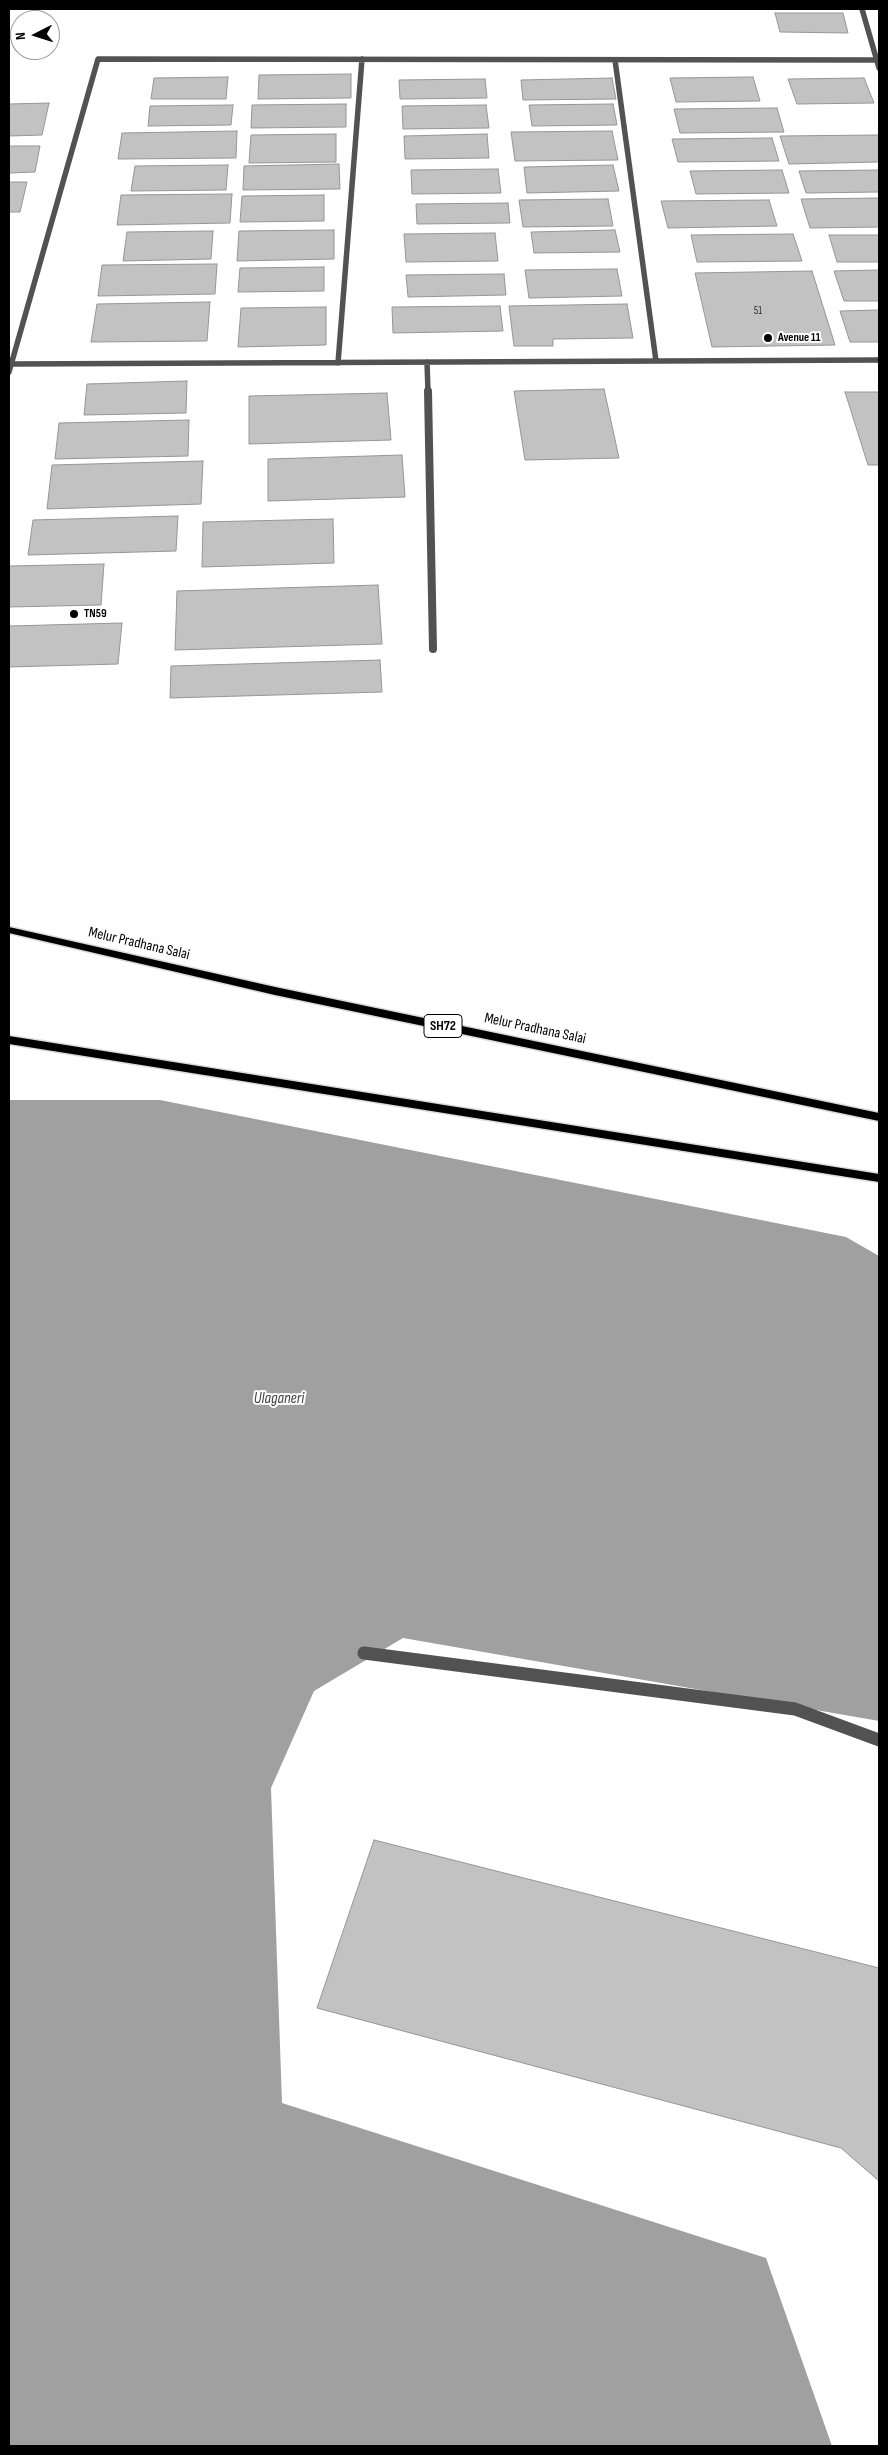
<!DOCTYPE html>
<style>
body{margin:0}
#map{position:relative;width:888px;height:2455px;overflow:hidden;background:#fff;font-family:"Sofia Sans Condensed",sans-serif}
canvas{display:block}
.frame{position:absolute;inset:0;border:10px solid #000;pointer-events:none}
.north{position:absolute;left:10px;top:10px;width:50px;height:50px;box-sizing:border-box;background:#fff;border:1px solid #999;border-radius:50%;rotate:265deg;font-size:14px;font-weight:700;line-height:20px;text-align:center;color:#000}
.north::after{content:'';display:block;margin:auto;width:18px;height:22px;background:#000;clip-path:polygon(50% 0,100% 100%,50% 72%,0 100%)}
</style>
<div id="map">
<canvas width="888" height="2455"></canvas>
<div class="frame"></div>
<div class="north">N</div>
</div>
<script>
const ctx = document.querySelector('canvas').getContext('2d');
ctx.lineJoin = 'round';
function paint(path, color) { ctx.fillStyle = color; ctx.fill(path, 'evenodd'); }
const toPath = rows => new Path2D(rows.map(r => 'M' + r).join(''));
function stroke(path, color, width, dash) { ctx.strokeStyle = color; ctx.lineWidth = width; ctx.lineCap = dash ? 'butt' : 'round'; ctx.setLineDash(dash || []); ctx.stroke(path); }
function drawText(font, color, halo, rows, align = 'center') {
  ctx.font = font + ' "Sofia Sans Condensed",sans-serif'; ctx.lineWidth = 4; ctx.setLineDash([]); ctx.textBaseline = 'middle'; ctx.strokeStyle = halo; ctx.fillStyle = color; for (const [text, x, y, turn = 0] of rows) {
    ctx.save(); ctx.translate(x, y); ctx.rotate((+turn || 0) * Math.PI / 180); ctx.textAlign = isNaN(turn) ? turn : align; if (halo) ctx.strokeText(text, 0, 0); ctx.fillText(text, 0, 0); ctx.restore();
  }
}
paint(toPath([
 [9,1100,160,1100,846,1237,879,1256,879,1721,403,1638,314,1691,271,1788,282,2103,766,2258,832,2446,9,2446]
]), '#a0a0a0');
const building = toPath([
 [775,13,843,13,848,33,780,32,775,13],
 [351,74,351,98,258,99,259,75,351,74],
 [228,77,226,99,151,99,154,78,228,77],
 [753,77,760,101,676,102,670,78,753,77],
 [612,78,616,99,523,100,521,80,612,78],
 [864,78,874,103,797,104,788,79,864,78],
 [485,79,487,98,400,99,399,80,485,79],
 [49,103,42,135,9,136,9,104,49,103],
 [346,104,346,127,251,128,252,105,346,104],
 [613,104,617,125,532,126,529,105,613,104],
 [233,105,231,125,148,126,150,106,233,105],
 [486,105,489,128,403,129,402,106,486,105],
 [777,108,784,132,680,133,674,109,777,108],
 [237,131,236,158,118,159,122,133,237,131],
 [612,131,618,160,515,161,511,132,612,131],
 [336,134,336,162,249,163,251,135,336,134],
 [487,134,489,158,405,159,404,136,487,134],
 [879,135,879,162,789,164,780,136,879,135],
 [772,138,779,161,678,162,672,139,772,138],
 [9,146,40,146,35,172,9,173,9,146],
 [339,164,340,189,243,190,244,166,339,164],
 [228,165,226,190,131,191,135,166,228,165],
 [613,165,619,191,527,193,524,167,613,165],
 [498,169,501,193,412,194,411,170,498,169],
 [782,170,789,193,696,194,690,171,782,170],
 [879,170,879,192,806,193,799,171,879,170],
 [9,182,27,182,20,212,9,212,9,182],
 [232,194,230,223,117,225,121,195,232,194],
 [324,195,324,221,240,222,242,196,324,195],
 [879,198,879,227,810,228,801,199,879,198],
 [608,199,613,226,523,227,519,200,608,199],
 [769,200,777,226,668,228,661,201,769,200],
 [508,203,510,223,417,224,416,204,508,203],
 [334,230,334,259,237,261,239,231,334,230],
 [615,230,620,252,534,253,531,232,615,230],
 [213,231,211,259,123,261,127,232,213,231],
 [495,233,498,261,406,262,404,234,495,233],
 [793,234,802,261,697,262,691,235,793,234],
 [829,235,879,235,879,262,837,262,829,235],
 [217,264,215,294,98,296,102,265,217,264],
 [324,267,324,291,238,292,240,268,324,267],
 [617,269,622,296,529,298,525,270,617,269],
 [879,270,879,301,844,301,834,271,879,270],
 [812,271,835,345,712,347,695,273,812,271],
 [504,274,506,295,408,297,406,275,504,274],
 [210,302,207,341,91,342,97,304,210,302],
 [627,304,633,338,553,339,553,346,514,346,509,306,627,304],
 [500,306,503,331,393,333,392,307,500,306],
 [326,307,326,345,238,347,241,308,326,307],
 [879,310,879,342,850,342,840,311,879,310],
 [187,381,186,413,84,415,87,384,187,381],
 [604,389,619,458,525,460,514,391,604,389],
 [845,392,879,392,879,465,868,465,845,392],
 [387,393,391,440,249,444,249,396,387,393],
 [189,420,188,456,55,459,59,423,189,420],
 [402,455,405,497,268,501,268,459,402,455],
 [203,461,201,504,47,509,52,465,203,461],
 [178,516,176,551,28,555,33,520,178,516],
 [333,519,334,563,202,567,203,522,333,519],
 [104,564,101,605,9,607,9,566,104,564],
 [378,585,382,644,175,650,177,591,378,585],
 [122,623,118,664,9,667,9,626,122,623],
 [380,660,382,692,170,698,171,666,380,660],
 [374,1840,879,1968,879,2181,841,2148,317,2008,374,1840]
]);
paint(building, '#c2c2c2');
stroke(building, '#969696', 1);
const primary = toPath([
 [9,927,275,987,879,1113,879,1121,275,995,9,933,9,927],
 [9,1036,879,1174,879,1182,9,1044,9,1036]
]);
stroke(primary, '#dbdbdb', 3);
stroke(toPath([
 [862,9,879,68],
 [615,60,656,361],
 [427,362,428,392],
 [338,363,362,59],
 [13,364,879,360],
 [9,372,98,59,879,60]
]), '#525252', 5.5);
stroke(toPath([
 [428,391,433,649]
]), '#525252', 8);
stroke(toPath([
 [364,1653,795,1709,879,1740]
]), '#525252', 13);
paint(primary, '#000');
for (const [x, y, r, color] of [
 [768,338,5,"#000"],
 [74,614,5,"#000"]
]) { const dot = new Path2D(); dot.arc(x, y, r, 0, 2 * Math.PI); ctx.fillStyle = color; ctx.fill(dot); stroke(dot, '#fff', 2); }
drawText('11px', '#303030', null, [
 ["51",758,311]
]);
drawText('bold 12px', '#000', '#fff', [
 ["Avenue 11",778,338],
 ["TN59",84,614]
], 'left');
for (const [x, y, w] of [
 [443,1026,38]
]) { const box = new Path2D(); box.roundRect(x - w / 2, y - 11.5, w, 23, 4); ctx.fillStyle = '#fff'; ctx.fill(box); stroke(box, '#000', 1); }
drawText('bold 14px', '#000', null, [
 ["SH72",443,1026]
]);
drawText('15px', '#000', '#fff', [
 ["Melur Pradhana Salai",139,944,13],
 ["Melur Pradhana Salai",535,1029,12]
]);
drawText('italic 16px', '#414141', '#fff', [
 ["Ulaganeri",279,1399]
]);
</script>
